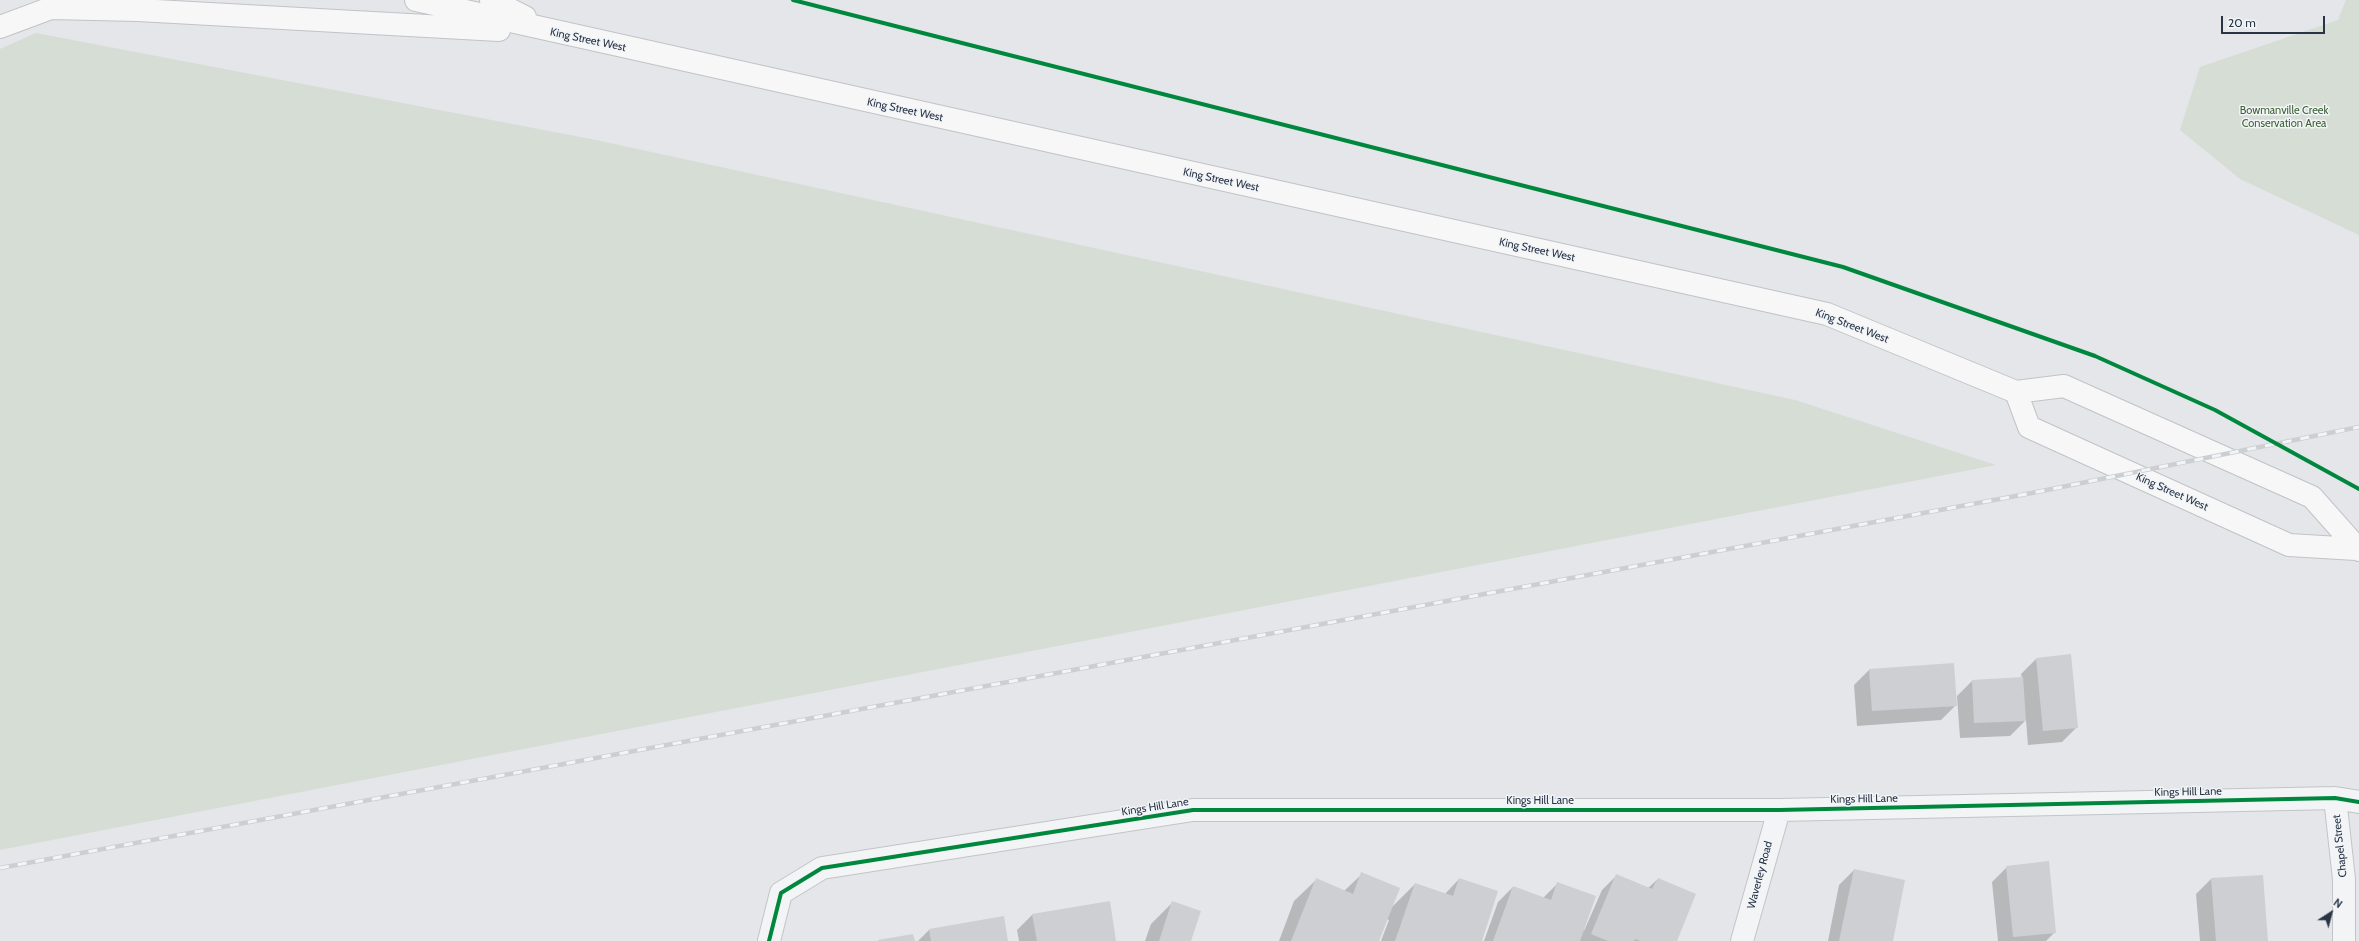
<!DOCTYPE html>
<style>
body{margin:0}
#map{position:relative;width:2359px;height:941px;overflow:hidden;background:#e4e6e9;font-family:Cabin,sans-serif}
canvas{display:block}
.north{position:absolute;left:2311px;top:893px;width:40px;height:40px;-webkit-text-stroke:3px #f2f5f8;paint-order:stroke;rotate:36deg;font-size:11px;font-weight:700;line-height:16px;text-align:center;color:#293445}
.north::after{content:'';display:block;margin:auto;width:14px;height:18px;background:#293445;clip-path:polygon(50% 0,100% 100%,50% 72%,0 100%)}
.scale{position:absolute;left:2221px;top:16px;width:104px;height:18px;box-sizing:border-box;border:2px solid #293445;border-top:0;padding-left:5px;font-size:12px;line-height:14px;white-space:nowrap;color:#293445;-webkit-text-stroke:3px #f2f5f8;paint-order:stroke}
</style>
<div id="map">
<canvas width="2359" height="941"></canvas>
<div class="north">N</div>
<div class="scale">20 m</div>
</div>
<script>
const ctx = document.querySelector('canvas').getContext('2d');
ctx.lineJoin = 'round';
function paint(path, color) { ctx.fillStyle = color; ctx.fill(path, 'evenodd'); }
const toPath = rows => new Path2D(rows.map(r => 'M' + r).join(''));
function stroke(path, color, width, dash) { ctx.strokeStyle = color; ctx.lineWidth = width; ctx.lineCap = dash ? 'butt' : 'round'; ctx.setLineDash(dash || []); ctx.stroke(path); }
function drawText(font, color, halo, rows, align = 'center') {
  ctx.font = font + ' Cabin,sans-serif'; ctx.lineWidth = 3; ctx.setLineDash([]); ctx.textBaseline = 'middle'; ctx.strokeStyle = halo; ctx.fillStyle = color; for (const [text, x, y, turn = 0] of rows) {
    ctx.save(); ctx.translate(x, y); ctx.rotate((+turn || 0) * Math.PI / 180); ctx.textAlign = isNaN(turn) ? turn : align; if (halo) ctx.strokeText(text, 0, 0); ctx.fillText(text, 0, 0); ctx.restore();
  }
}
paint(toPath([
 [2346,0,2359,0,2359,235,2240,179,2180,130,2200,67,2338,20],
 [36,33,596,140,1795,400,1996,465,0,850,0,49]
]), '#d5ddd4');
paint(toPath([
 [2036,659,2077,727,2062,742,2028,745,2026,720,2010,736,1960,738,1957,696,1972,681,2022,678,2021,674],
 [1869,670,1956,705,1941,720,1857,726,1854,685],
 [2007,867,2055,932,2046,941,1998,941,1992,882],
 [1854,870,1892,941,1828,941,1839,885],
 [1362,874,1392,907,1415,884,1445,894,1459,879,1481,941,1381,941,1389,920,1387,919,1378,941,1279,941,1294,901,1316,880,1344,891],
 [1617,875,1648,888,1658,879,1675,941,1484,941,1498,902,1513,887,1543,898,1558,883,1584,931,1602,890],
 [2211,879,2267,941,2200,941,2196,894],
 [1173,902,1190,941,1145,941,1151,924],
 [1032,915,1115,941,1019,941,1017,930],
 [929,930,1007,941,918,941]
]), '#0003');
paint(toPath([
 [2071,654,2078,728,2043,731,2036,658],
 [1954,663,1957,706,1872,711,1869,669],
 [2023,677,2026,721,1974,723,1972,680],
 [2049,861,2056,933,2013,937,2006,866],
 [1854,869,1905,880,1893,941,1839,941],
 [1361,872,1400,888,1379,941,1291,941,1316,878,1353,894],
 [1616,874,1652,889,1658,878,1696,894,1677,941,1640,941,1635,939,1634,941,1608,941,1591,934],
 [2263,875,2268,941,2216,941,2211,878],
 [1459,878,1498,891,1482,941,1395,941,1415,883,1453,896],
 [1557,882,1596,896,1580,941,1493,941,1513,886,1551,900],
 [1110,901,1116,941,1037,941,1032,914],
 [1172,901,1201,911,1191,941,1159,941],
 [1004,916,1008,941,931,941,929,929],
 [913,934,915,941,878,941,878,940]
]), '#cdcfd2');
const street = toPath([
 [2335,798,2344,879,2344,941],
 [769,941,781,893,822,868,1193,810,1779,810,2335,798,2359,802],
 [1742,941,1779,810]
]);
const primary = toPath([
 [416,0,1827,314,2016,392,2064,386,2312,497,2359,550],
 [491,0,525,17],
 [0,27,51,8,138,10,499,30],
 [2016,392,2029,427,2289,545,2356,549]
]);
stroke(street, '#c2c4c7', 24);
stroke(primary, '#c0c3c7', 24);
stroke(street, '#f3f4f6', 22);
stroke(primary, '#f7f7f7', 22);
const rail = toPath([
 [0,868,2032,493,2359,427]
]);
stroke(rail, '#ccced1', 4.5);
stroke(rail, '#f2f5f8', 3, [9]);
stroke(toPath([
 [793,0,1843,267,2095,356,2215,410,2359,489],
 [769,941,781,893,822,868,1193,810,1779,810,2335,798,2359,802]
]), '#00873e', 4);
drawText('11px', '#293445', '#f2f5f8', [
 ["King Street West",588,40,12],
 ["King Street West",905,110,12],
 ["King Street West",1221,180,12],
 ["King Street West",1537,250,12],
 ["King Street West",1852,326,21],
 ["King Street West",2172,492,24],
 ["Kings Hill Lane",2188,792,-1],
 ["Kings Hill Lane",1864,799,-1],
 ["Kings Hill Lane",1540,801],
 ["Kings Hill Lane",1155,807,-9],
 ["Chapel Street",2340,846,-96],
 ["Waverley Road",1760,875,-75]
]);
drawText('11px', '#3f6135', '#f2f5f8', [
 ["Bowmanville Creek",2284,111],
 ["Conservation Area",2284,124]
]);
</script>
